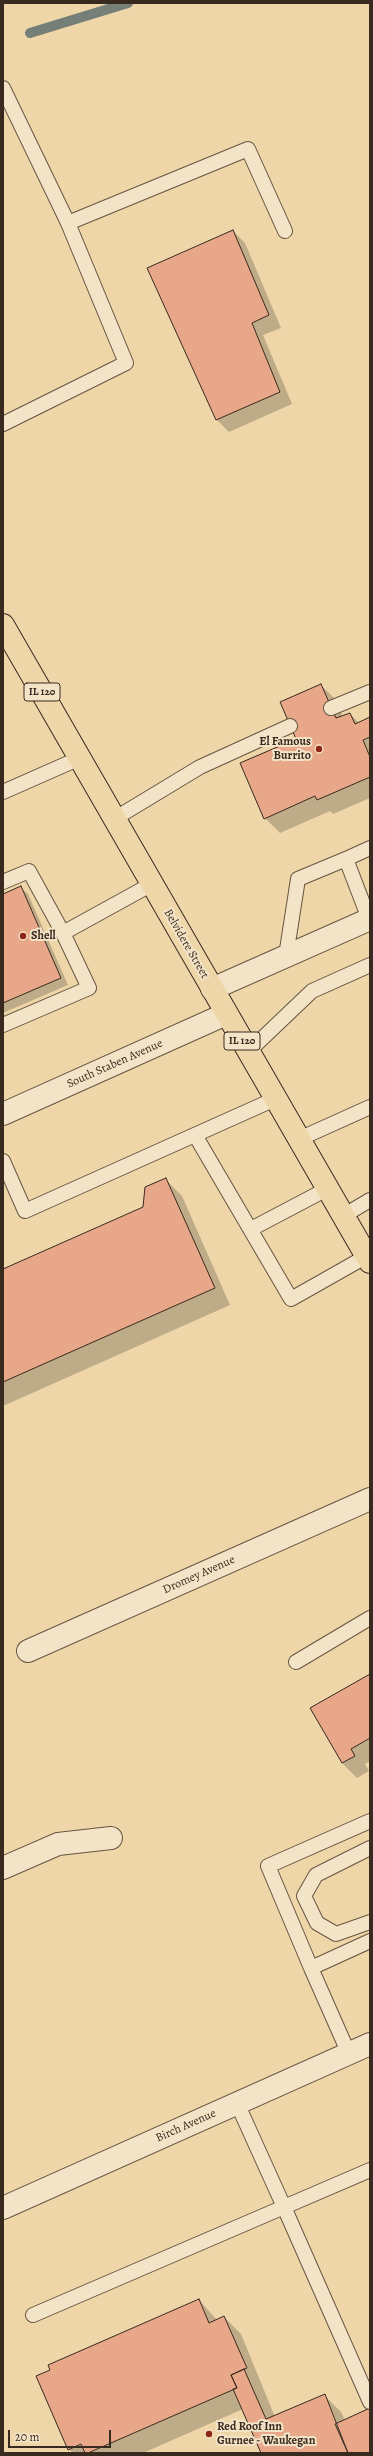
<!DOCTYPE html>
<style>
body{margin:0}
#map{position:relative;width:373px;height:2456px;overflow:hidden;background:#eed6a9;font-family:Alegreya,serif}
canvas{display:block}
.frame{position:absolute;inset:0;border:4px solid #382a1e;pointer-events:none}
.scale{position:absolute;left:8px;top:2430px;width:103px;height:18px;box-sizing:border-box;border:2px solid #382a1e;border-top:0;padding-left:5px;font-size:12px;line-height:14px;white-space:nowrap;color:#382a1e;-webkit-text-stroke:3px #f4e4c7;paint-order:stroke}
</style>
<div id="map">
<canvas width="373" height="2456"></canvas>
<div class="frame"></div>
<div class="scale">20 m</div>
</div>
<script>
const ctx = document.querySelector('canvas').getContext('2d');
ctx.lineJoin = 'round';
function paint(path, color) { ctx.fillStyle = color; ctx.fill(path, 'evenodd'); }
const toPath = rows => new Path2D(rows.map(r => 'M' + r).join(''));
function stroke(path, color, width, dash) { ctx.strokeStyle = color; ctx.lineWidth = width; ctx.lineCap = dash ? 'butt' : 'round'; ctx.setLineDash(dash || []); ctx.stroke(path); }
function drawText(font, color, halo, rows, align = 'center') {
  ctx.font = font + ' Alegreya,serif'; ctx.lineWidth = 4; ctx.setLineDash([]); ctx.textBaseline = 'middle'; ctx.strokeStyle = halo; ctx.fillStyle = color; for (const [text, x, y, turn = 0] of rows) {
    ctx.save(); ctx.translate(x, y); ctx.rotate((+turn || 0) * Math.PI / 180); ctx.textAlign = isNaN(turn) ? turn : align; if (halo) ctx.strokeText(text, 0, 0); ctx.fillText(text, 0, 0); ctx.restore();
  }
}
paint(toPath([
 [233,231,245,243,281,328,263,335,292,404,229,432,217,420,148,269],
 [321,685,336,700,343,717,350,714,359,723,370,719,370,798,333,814,330,811,280,833,265,818],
 [21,888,28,894,68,985,3,1013,3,895],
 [165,1179,182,1196,230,1305,3,1406,3,1270,144,1207],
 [370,1675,370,1761,365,1764,369,1771,357,1778,342,1763,312,1709],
 [199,2300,217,2320,224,2317,241,2334,275,2417,324,2395,341,2412,345,2420,370,2409,370,2453,263,2453,243,2409,143,2453,73,2453,69,2449]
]), '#0003');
stroke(toPath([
 [30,33,128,3]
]), '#757f77', 10);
const building = toPath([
 [233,230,269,315,252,323,280,392,216,420,147,268,233,230],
 [321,684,336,718,350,713,355,724,370,717,370,737,363,740,370,757,370,777,317,800,315,796,264,819,240,763,296,739,280,702,321,684],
 [21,886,61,978,3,1003,3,894,21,886],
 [166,1178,215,1288,3,1382,3,1269,143,1207,145,1187,166,1178],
 [370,1674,370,1738,351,1749,355,1756,342,1763,310,1708,370,1674],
 [199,2299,209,2323,224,2316,247,2368,231,2375,237,2388,88,2453,85,2453,81,2444,68,2450,36,2376,50,2370,48,2365,199,2299],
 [244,2369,266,2419,325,2394,348,2453,261,2453,233,2389,237,2388,231,2375,244,2369],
 [370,2408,370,2453,348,2453,335,2424,370,2408]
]);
paint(building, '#e7a788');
stroke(building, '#382a1e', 1);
const lane = toPath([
 [3,88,68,223,126,363,3,424],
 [68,223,248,149,285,231],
 [331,708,370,692],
 [3,792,80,758],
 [114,819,200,767,290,726],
 [3,882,29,871,63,933,89,988,3,1025],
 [369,919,346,859,370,848],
 [63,933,152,884],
 [286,956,298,879,346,859],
 [248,1052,312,991,370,965],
 [195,1135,291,1299,367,1256],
 [299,1139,370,1107],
 [3,1161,25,1211,275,1099],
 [343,1216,370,1200],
 [251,1229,327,1189],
 [296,1662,370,1618],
 [370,1821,268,1866,311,1968,370,1941],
 [370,1848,316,1875,304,1896,317,1923,336,1934,370,1922],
 [311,1968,349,2054],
 [237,2103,284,2207,370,2170],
 [33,2315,284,2207,370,2402]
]);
const street = toPath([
 [212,989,370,919],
 [3,1114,226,1014],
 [28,1651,370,1499],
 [3,1868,58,1844,111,1838],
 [3,2208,370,2044]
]);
const primary = toPath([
 [3,625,370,1262]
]);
stroke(lane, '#665541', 16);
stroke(street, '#665541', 24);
stroke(primary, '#382a1e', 24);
stroke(lane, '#f4e4c7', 14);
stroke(street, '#f4e4c7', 22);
stroke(primary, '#eed6a9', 22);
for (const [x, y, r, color] of [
 [319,749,4,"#8f2418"],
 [23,936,4,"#8f2418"],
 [209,2434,4,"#8f2418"]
]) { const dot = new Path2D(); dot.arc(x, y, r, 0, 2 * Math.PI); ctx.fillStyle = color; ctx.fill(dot); stroke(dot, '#f4e4c7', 1.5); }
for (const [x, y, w] of [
 [42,692,36],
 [242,1041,36]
]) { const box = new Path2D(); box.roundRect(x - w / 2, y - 9, w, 18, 3); ctx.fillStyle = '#f4e4c7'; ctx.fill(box); stroke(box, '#382a1e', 1); }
drawText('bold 11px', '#382a1e', null, [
 ["IL 120",42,692],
 ["IL 120",242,1041]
]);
drawText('bold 12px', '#382a1e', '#f4e4c7', [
 ["El Famous",311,742,"right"],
 ["Burrito",311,756,"right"],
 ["Shell",31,936],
 ["Red Roof Inn",217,2427],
 ["Gurnee - Waukegan",217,2441]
], 'left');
drawText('12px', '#382a1e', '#f4e4c7', [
 ["Belvidere Street",186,944,60],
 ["South Staben Avenue",115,1064,-24],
 ["Dromey Avenue",199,1575,-24],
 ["Birch Avenue",186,2126,-24]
]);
</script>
